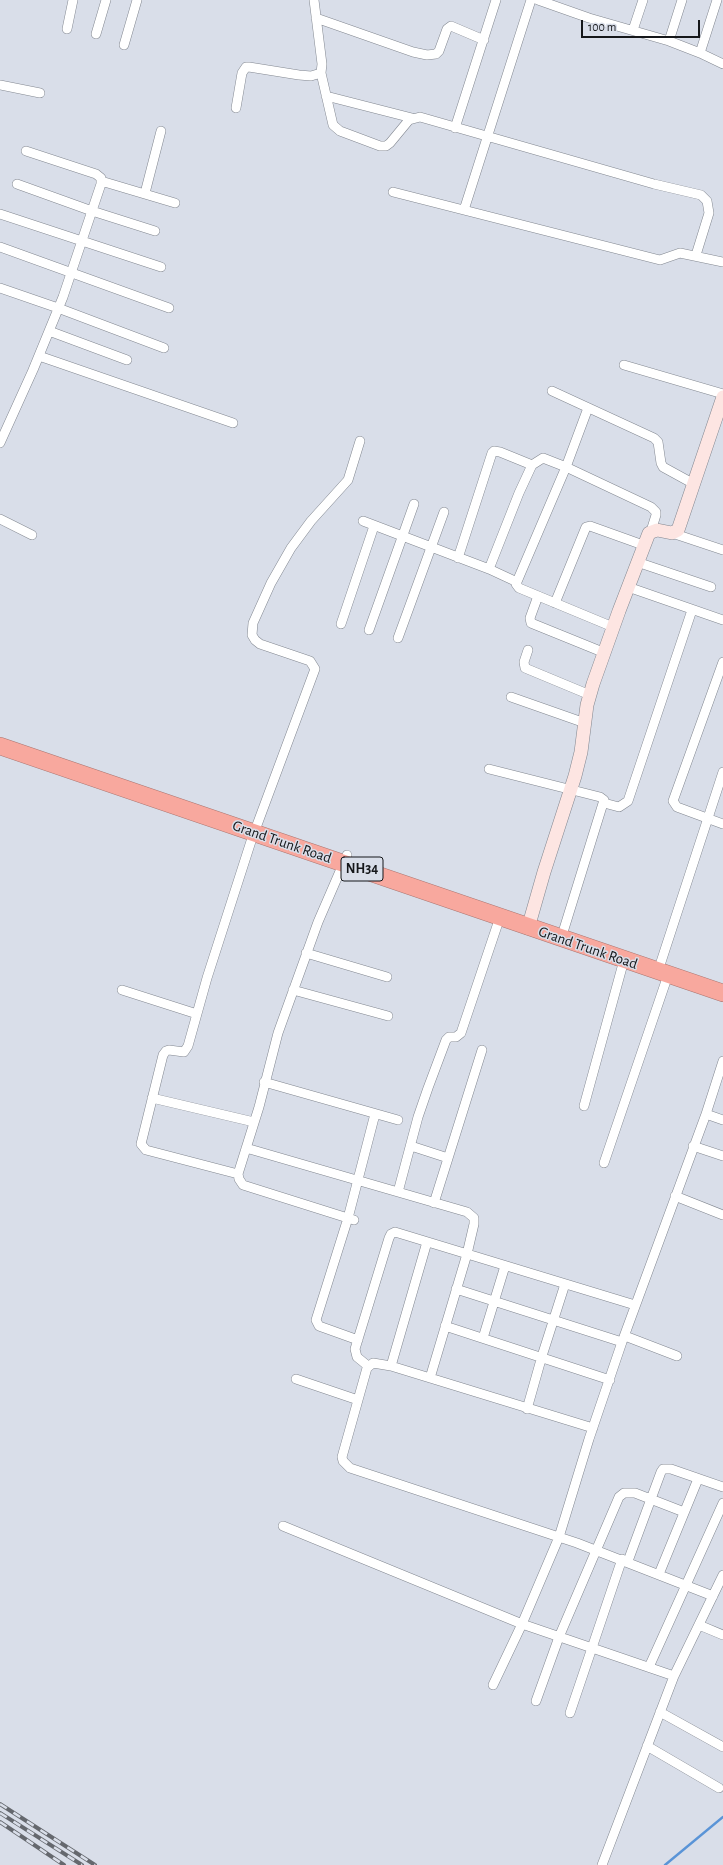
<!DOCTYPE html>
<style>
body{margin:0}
#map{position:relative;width:723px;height:1865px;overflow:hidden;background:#d9dee9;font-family:"Alegreya Sans",sans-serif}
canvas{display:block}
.scale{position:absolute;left:581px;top:20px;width:119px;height:18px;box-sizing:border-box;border:2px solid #15171a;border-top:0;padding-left:5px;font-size:12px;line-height:14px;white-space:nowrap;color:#15171a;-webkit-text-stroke:3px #d9dee9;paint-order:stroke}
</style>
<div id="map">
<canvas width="723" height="1865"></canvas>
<div class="scale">100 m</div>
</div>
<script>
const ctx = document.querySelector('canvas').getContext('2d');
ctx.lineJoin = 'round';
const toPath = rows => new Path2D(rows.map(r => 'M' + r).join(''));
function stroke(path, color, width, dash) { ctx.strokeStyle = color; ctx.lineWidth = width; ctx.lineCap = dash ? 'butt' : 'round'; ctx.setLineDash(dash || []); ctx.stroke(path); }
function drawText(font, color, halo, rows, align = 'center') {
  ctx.font = font + ' "Alegreya Sans",sans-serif'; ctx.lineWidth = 3; ctx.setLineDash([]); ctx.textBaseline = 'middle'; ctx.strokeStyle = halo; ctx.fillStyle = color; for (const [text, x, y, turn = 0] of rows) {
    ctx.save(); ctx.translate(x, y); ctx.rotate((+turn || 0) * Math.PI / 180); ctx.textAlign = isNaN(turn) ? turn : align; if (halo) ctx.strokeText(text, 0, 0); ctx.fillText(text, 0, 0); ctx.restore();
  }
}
stroke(toPath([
 [665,1865,723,1817]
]), '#5a94d7', 2.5);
const street = toPath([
 [538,0,589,18,669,41],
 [682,0,669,41,700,53,717,0],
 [316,18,413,52,427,55,436,54,439,51,447,29,451,26,484,40],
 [67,29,73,0],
 [633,30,643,0],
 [96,34,106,0],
 [124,45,137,0],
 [700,53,723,64],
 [321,73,333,125,340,131,380,146,386,146,390,143,409,120,420,117,654,184,701,195,707,201,709,213,696,255],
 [0,85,40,93],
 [326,96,412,118],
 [236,108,242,73,246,67,249,67,299,75,311,76,321,73,322,64,314,0],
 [455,128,496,0],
 [101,181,175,203],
 [17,184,92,211,155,231],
 [393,192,660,260,680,253,723,262],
 [145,193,161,131],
 [464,210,531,0],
 [0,214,161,267],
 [0,247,169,308],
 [0,288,58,308,164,348],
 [49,331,127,360],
 [39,356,233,423],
 [624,365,723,394],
 [552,391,654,438,658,442,661,463,663,467,694,484],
 [588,408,566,467,516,584,519,588,613,627],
 [0,443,33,370,63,297,101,184,101,178,96,174,26,151],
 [0,519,32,535],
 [363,521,489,569,517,582],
 [672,533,723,550],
 [458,558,492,453,494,451,500,452,532,465],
 [637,562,711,587],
 [489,569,519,493,532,465,543,458,566,467,651,507,656,512,656,515,651,531],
 [628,587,723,620],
 [538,596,530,618,531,623,605,653],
 [555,603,586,527,590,526,643,545],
 [341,624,374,526],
 [369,630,414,504],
 [398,638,444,512],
 [528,650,524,662,525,668,590,695],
 [723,662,673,801,677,807,723,824],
 [511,697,585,723],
 [489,769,600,797,604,800,564,929],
 [604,803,619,807,628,801,692,610],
 [257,825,315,669,310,661,260,644,255,640,252,635,253,623,271,583,291,548,311,521,348,480,360,441],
 [347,855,318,922,278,1033,259,1107,238,1174,239,1179,243,1185,354,1220],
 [306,953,387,977],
 [661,962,723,772],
 [122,990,197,1014],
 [293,990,388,1016],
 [264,1082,398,1120],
 [152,1098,254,1122],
 [584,1106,624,960],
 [706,1114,723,1120],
 [411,1146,448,1158],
 [693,1146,723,1156],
 [246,1148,467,1212,474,1218,474,1224,467,1254,430,1378],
 [604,1163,668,975],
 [238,1174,146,1150,141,1144,163,1055,166,1051,169,1050,184,1052,188,1046,207,978,254,832],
 [398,1192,418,1117,428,1088,446,1040,449,1037,456,1037,461,1033,500,917],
 [675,1196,723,1215],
 [434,1203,482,1050],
 [456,1289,622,1342],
 [445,1326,610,1380],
 [625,1336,677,1356],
 [483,1338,505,1266],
 [358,1340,319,1326,316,1320,348,1218,375,1114],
 [368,1366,357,1357,355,1349,389,1238,391,1234,395,1232,635,1305],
 [391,1366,427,1242],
 [296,1379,358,1400],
 [527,1409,542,1356,565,1284],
 [593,1428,391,1366,373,1363,367,1368,342,1457,343,1461,350,1468,577,1543,713,1596],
 [283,1526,522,1624,674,1676],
 [628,1561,661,1472,663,1469,671,1469,723,1487],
 [659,1574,698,1479],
 [699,1625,723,1635],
 [649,1667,723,1503],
 [493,1685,522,1624,559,1537,589,1439,622,1342,706,1114,723,1061],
 [536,1701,559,1637,619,1497,624,1493,635,1493,684,1512],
 [660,1712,723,1747],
 [570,1713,622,1559],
 [647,1746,719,1788],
 [602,1865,674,1676,723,1575]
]);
const secondary = toPath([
 [528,928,544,872,575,776,581,752,587,705,593,684,619,611,649,533,657,530,672,533,678,530,723,397]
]);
const highway = toPath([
 [0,746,723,993]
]);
stroke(street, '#828790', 10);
stroke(secondary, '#828790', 14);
stroke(highway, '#a97570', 18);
stroke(street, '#fff', 9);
stroke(secondary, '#fde5e2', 13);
stroke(highway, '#f8a89e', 17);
const rail = toPath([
 [0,1804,95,1865],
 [0,1813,82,1865],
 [0,1822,64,1865]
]);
stroke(rail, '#65686e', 4);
stroke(rail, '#d9dee9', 2.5, [8]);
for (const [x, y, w] of [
 [362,869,42]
]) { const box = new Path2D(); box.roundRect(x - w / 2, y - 12, w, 24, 3); ctx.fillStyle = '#d9dee9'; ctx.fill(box); stroke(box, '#15171a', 1); }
drawText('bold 14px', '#15171a', null, [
 ["NH34",362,869]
]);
drawText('15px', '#15171a', '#d9dee9', [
 ["Grand Trunk Road",282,842,19],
 ["Grand Trunk Road",588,948,19]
]);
</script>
